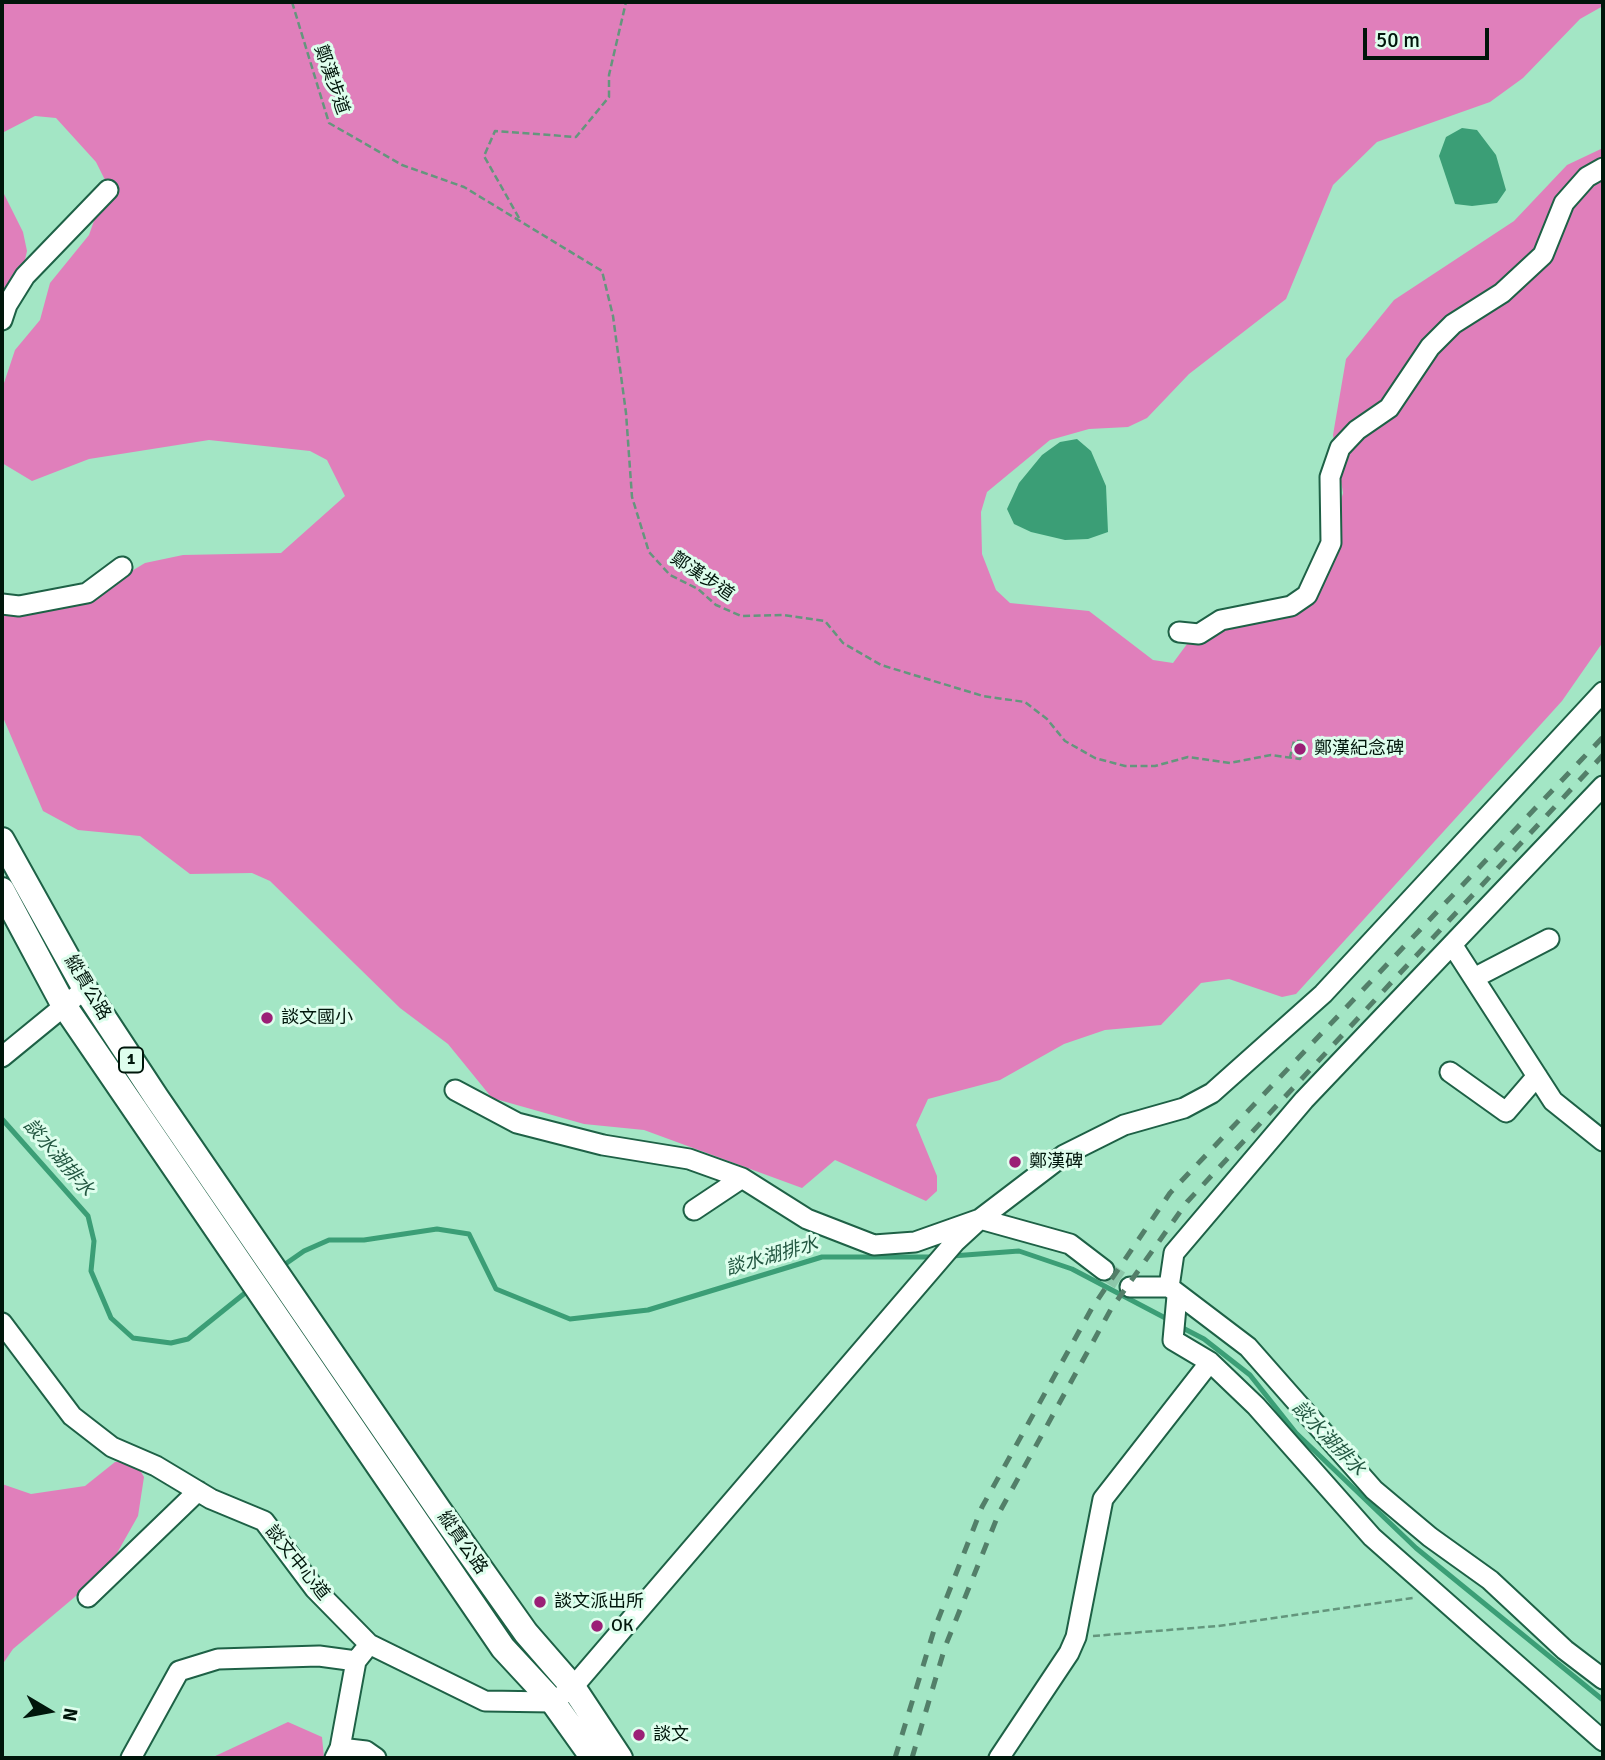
<!DOCTYPE html>
<meta charset="utf-8">
<style>
body{margin:0}
#map{position:relative;width:1605px;height:1760px;overflow:hidden;background:#a3e6c5;font-family:Signika,sans-serif}
canvas{display:block}
.frame{position:absolute;inset:0;border:4px solid #00160b;pointer-events:none}
.north{position:absolute;left:14px;top:1676px;width:70px;height:70px;-webkit-text-stroke:5px #defeed;paint-order:stroke;rotate:100deg;font-size:19px;font-weight:700;line-height:28px;text-align:center;color:#00160b}
.north::after{content:'';display:block;margin:auto;width:24px;height:32px;background:#00160b;clip-path:polygon(50% 0,100% 100%,50% 72%,0 100%)}
.scale{position:absolute;left:1363px;top:28px;width:126px;height:32px;box-sizing:border-box;border:4px solid #00160b;border-top:0;padding-left:9px;font-size:21px;line-height:24px;white-space:nowrap;color:#00160b;-webkit-text-stroke:5px #defeed;paint-order:stroke}
</style>
<div id="map">
<canvas width="1605" height="1760"></canvas>
<div class="frame"></div>
<div class="north">N</div>
<div class="scale">50 m</div>
</div>
<script>
const ctx = document.querySelector('canvas').getContext('2d');
ctx.lineJoin = 'round';
function paint(path, color) { ctx.fillStyle = color; ctx.fill(path, 'evenodd'); }
const toPath = rows => new Path2D(rows.map(r => 'M' + r).join(''));
function stroke(path, color, width, dash) { ctx.strokeStyle = color; ctx.lineWidth = width; ctx.lineCap = dash ? 'butt' : 'round'; ctx.setLineDash(dash || []); ctx.stroke(path); }
function drawText(font, color, halo, rows, align = 'center') {
  ctx.font = font + ' Signika,"Noto Sans TC",sans-serif'; ctx.lineWidth = 6; ctx.setLineDash([]); ctx.textBaseline = 'middle'; ctx.strokeStyle = halo; ctx.fillStyle = color; for (const [text, x, y, turn = 0] of rows) {
    ctx.save(); ctx.translate(x, y); ctx.rotate((+turn || 0) * Math.PI / 180); ctx.textAlign = isNaN(turn) ? turn : align; if (halo) ctx.strokeText(text, 0, 0); ctx.fillText(text, 0, 0); ctx.restore();
  }
}
paint(toPath([
 [2,2,1603,2,1603,6,1580,19,1523,78,1490,102,1377,142,1333,185,1286,299,1189,374,1147,418,1128,427,1089,429,1050,440,987,492,981,512,982,554,996,590,1010,603,1089,611,1153,660,1173,663,1207,617,1265,617,1301,602,1321,569,1343,493,1333,435,1346,359,1394,300,1514,221,1567,165,1603,148,1603,642,1562,701,1296,994,1282,997,1229,979,1201,983,1161,1025,1105,1030,1064,1044,1000,1080,928,1099,916,1125,937,1176,937,1191,926,1201,835,1160,802,1188,644,1130,584,1124,492,1098,448,1044,400,1008,270,881,252,873,190,874,140,836,78,830,43,811,2,715,2,603,95,593,145,563,183,555,281,553,345,496,327,460,310,451,209,440,89,459,32,481,2,463,2,389,15,350,40,320,50,283,89,235,102,198,105,180,96,162,56,118,35,116,2,133],
 [2,190,23,232,27,251,18,291,2,291],
 [134,1460,144,1477,138,1516,108,1569,13,1649,2,1665,2,1484,31,1494,85,1486,115,1462],
 [288,1722,322,1737,324,1758,211,1758]
]), '#e07fbb');
paint(toPath([
 [1462,128,1477,130,1496,155,1506,190,1497,203,1472,206,1455,204,1439,156,1446,137],
 [1077,439,1091,451,1106,486,1108,532,1088,539,1065,540,1031,532,1014,524,1007,509,1019,483,1042,455,1060,442]
]), '#3b9e76');
stroke(toPath([
 [2,1119,88,1216,94,1241,91,1271,111,1318,133,1338,171,1343,188,1339,250,1289],
 [952,1256,1019,1251,1072,1269,1171,1321],
 [281,1267,304,1251,329,1240,364,1240,437,1229,469,1234,496,1289,570,1319,648,1310,822,1257,935,1257],
 [1179,1326,1204,1339,1250,1375,1296,1433,1416,1548,1603,1700]
]), '#3b9e76', 5);
stroke(toPath([
 [1104,1270,1130,1287]
]), '#8bc7a9', 19, [19, 10]);
const minor = toPath([
 [2,320,7,305,25,276,108,190],
 [2,604,19,606,87,593,122,567],
 [1179,632,1199,634,1221,620,1291,606,1307,595,1331,543,1330,477,1340,448,1357,430,1389,408,1430,347,1453,324,1502,293,1543,255,1564,203,1587,177,1603,168],
 [1603,786,1304,1100,1174,1253,1169,1287,1248,1347,1374,1490,1430,1537,1490,1580,1565,1650,1603,1679],
 [1453,946,1553,1101,1603,1141],
 [1474,978,1549,939],
 [2,1057,85,989],
 [1450,1072,1506,1112,1537,1076],
 [455,1090,517,1123,603,1145,689,1159,742,1178,807,1219,874,1245,915,1242,980,1219,1070,1244,1104,1270],
 [694,1210,742,1178],
 [1130,1287,1169,1287],
 [2,1323,72,1416,112,1447,156,1466,211,1499,264,1521,315,1589,369,1644,485,1701,553,1702,573,1687,955,1242,980,1219,1064,1155,1124,1125,1184,1108,1212,1093,1323,994,1603,692],
 [1210,1362,1256,1406,1372,1537,1603,1741],
 [88,1597,198,1491],
 [340,1748,366,1751,376,1758],
 [131,1758,179,1671,218,1659,319,1656,356,1661],
 [335,1758,340,1748,356,1661,364,1651],
 [999,1758,1069,1653,1076,1637,1103,1499,1210,1362,1173,1340,1177,1296]
]);
const major = toPath([
 [2,840,85,989,156,1097,439,1510,526,1633,573,1687,620,1758],
 [2,890,63,1004,503,1648,553,1702,593,1758]
]);
stroke(minor, '#1e6146', 23);
stroke(major, '#1e6146', 28);
stroke(toPath([
 [292,2,329,123,402,165,464,187,602,271,613,316,626,413,632,497,649,552,670,575,698,589,716,605,741,616,783,615,825,621,843,643,881,665,983,696,1025,702,1047,719,1065,741,1095,758,1125,766,1155,766,1188,757,1230,763,1271,755,1300,759,1304,748,1301,741,1294,741,1290,757],
 [519,218,484,156,495,131,576,137,609,97,609,75,626,2],
 [1093,1636,1218,1626,1413,1598]
]), '#64967d', 2.5, [7, 3.5]);
stroke(minor, '#fff', 19);
stroke(major, '#fff', 24);
stroke(toPath([
 [895,1758,934,1630,982,1507,1092,1308,1170,1193,1603,737],
 [912,1758,945,1647,999,1513,1111,1309,1187,1202,1603,755]
]), '#537f69', 5, [12, 12]);
for (const [x, y, r, color] of [
 [1300,749,7,"#9b1f76"],
 [267,1018,7,"#9b1f76"],
 [1015,1162,7,"#9b1f76"],
 [540,1602,7,"#9b1f76"],
 [597,1626,7,"#9b1f76"],
 [639,1735,7,"#9b1f76"]
]) { const dot = new Path2D(); dot.arc(x, y, r, 0, 2 * Math.PI); ctx.fillStyle = color; ctx.fill(dot); stroke(dot, '#defeed', 2.5); }
for (const [x, y, w] of [
 [131,1060,24]
]) { const box = new Path2D(); box.roundRect(x - w / 2, y - 12.5, w, 25, 5); ctx.fillStyle = '#defeed'; ctx.fill(box); stroke(box, '#00160b', 2); }
drawText('bold 16px', '#00160b', null, [
 ["1",131,1060]
]);
drawText('18px', '#00160b', '#defeed', [
 ["鄭漢步道",331,80,71],
 ["鄭漢步道",702,577,34],
 ["縱貫公路",87,988,59],
 ["縱貫公路",462,1543,55],
 ["談文中心道",297,1563,51]
]);
drawText('18px', '#00160b', '#defeed', [
 ["鄭漢紀念碑",1314,749],
 ["談文國小",281,1018],
 ["鄭漢碑",1029,1162],
 ["談文派出所",554,1602],
 ["OK",611,1626],
 ["談文",653,1735]
], 'left');
drawText('italic 19px', '#235741', '#defeed', [
 ["談水湖排水",58,1158,49],
 ["談水湖排水",772,1257,-16],
 ["談水湖排水",1328,1439,46]
]);
</script>
